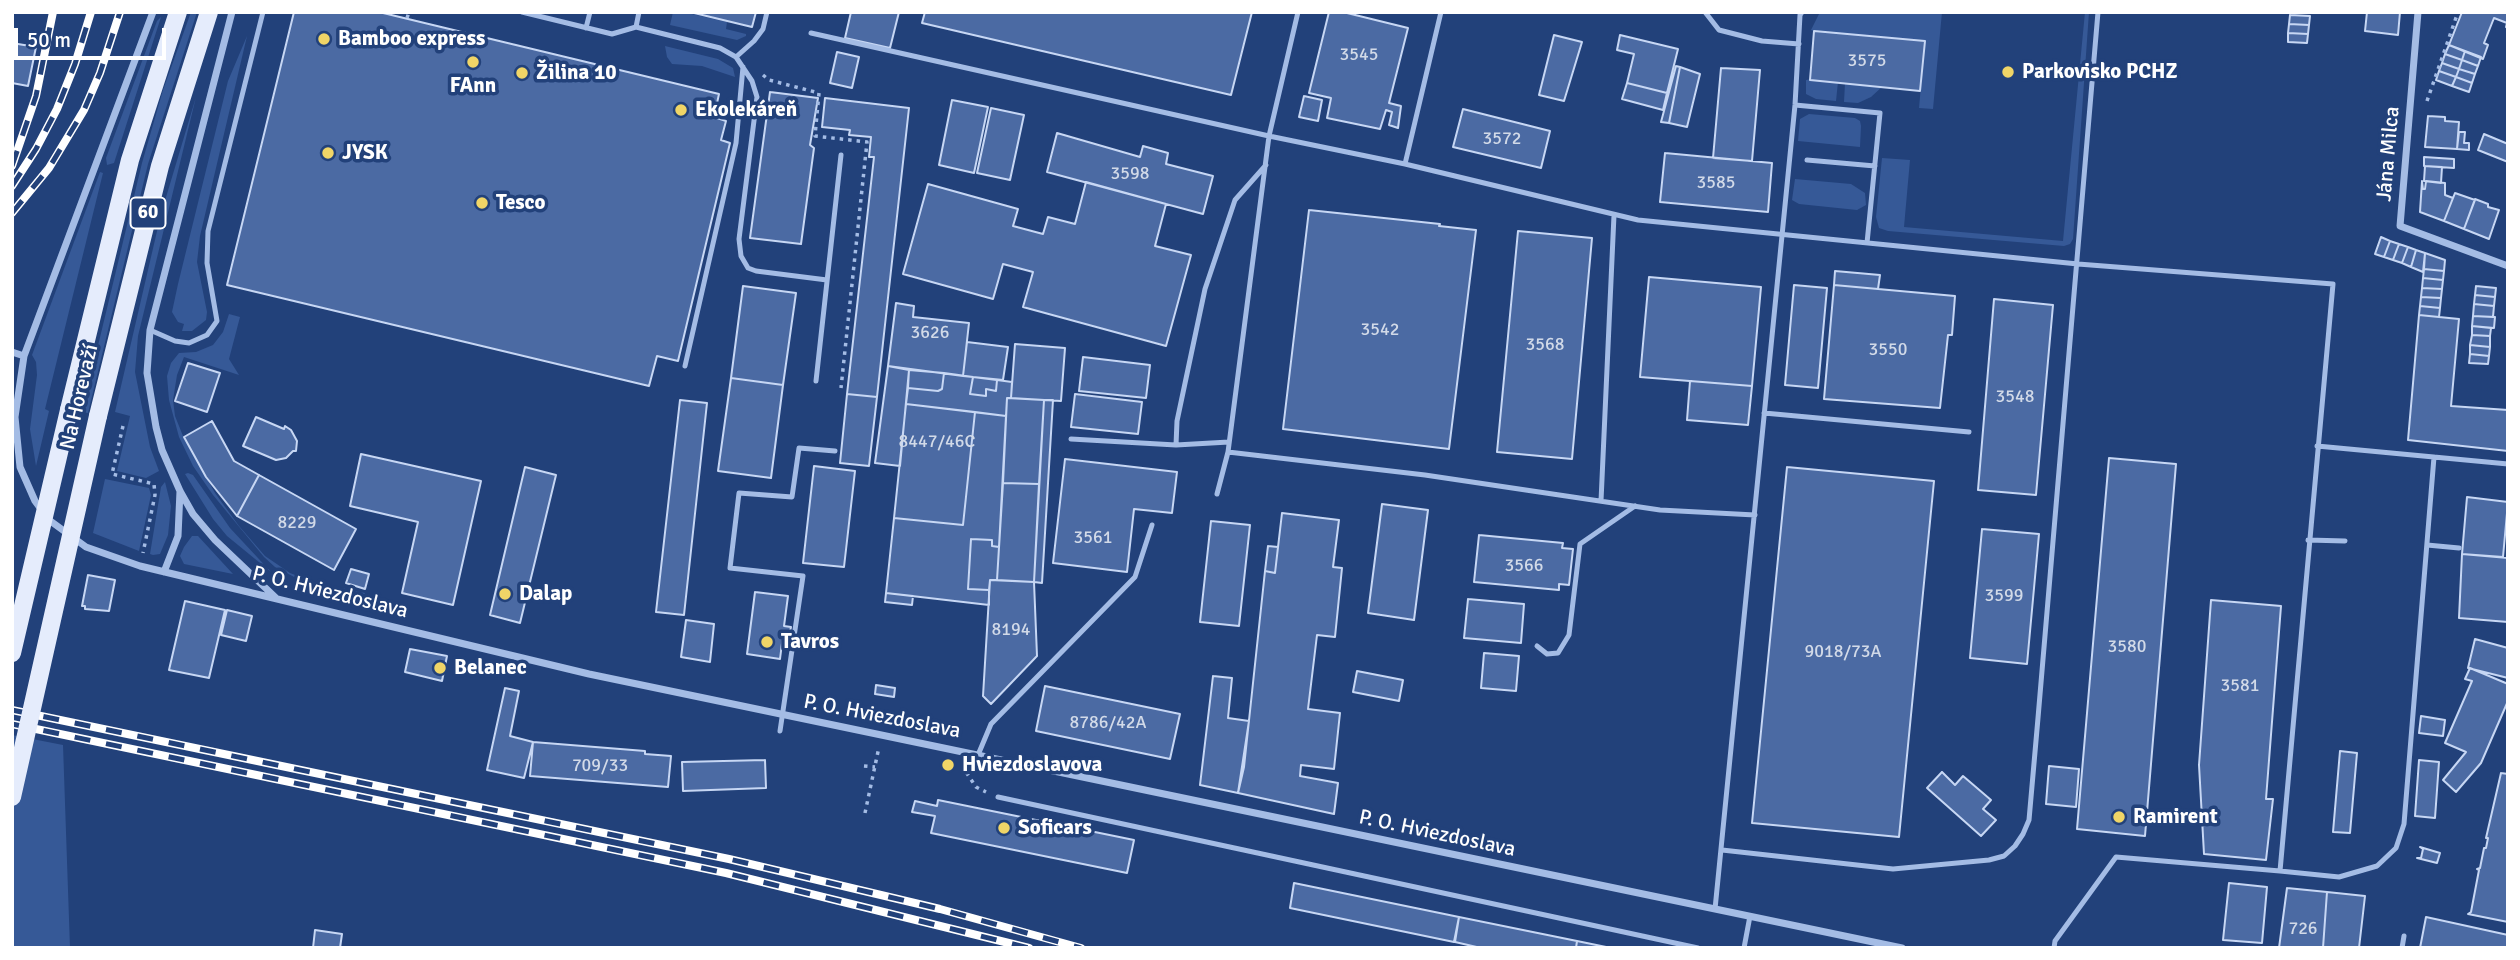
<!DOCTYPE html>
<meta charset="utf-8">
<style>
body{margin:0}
#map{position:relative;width:2520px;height:960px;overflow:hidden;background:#22417a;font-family:Signika,sans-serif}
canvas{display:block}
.frame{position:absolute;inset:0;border:14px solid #fff;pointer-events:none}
.scale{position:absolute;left:14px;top:28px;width:152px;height:32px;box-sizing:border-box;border:4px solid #fff;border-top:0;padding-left:9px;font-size:21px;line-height:24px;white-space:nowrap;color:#fff;-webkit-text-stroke:5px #22417a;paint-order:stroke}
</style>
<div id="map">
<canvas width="2520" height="960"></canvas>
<div class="frame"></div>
<div class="scale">50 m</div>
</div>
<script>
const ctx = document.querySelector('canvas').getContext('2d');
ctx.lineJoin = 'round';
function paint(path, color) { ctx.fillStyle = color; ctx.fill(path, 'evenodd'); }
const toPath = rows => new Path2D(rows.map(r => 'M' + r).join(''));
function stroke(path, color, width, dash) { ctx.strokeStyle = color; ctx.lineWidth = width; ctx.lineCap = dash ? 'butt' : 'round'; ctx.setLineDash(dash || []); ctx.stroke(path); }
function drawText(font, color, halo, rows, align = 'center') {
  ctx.font = font + ' Signika,sans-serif'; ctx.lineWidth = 7; ctx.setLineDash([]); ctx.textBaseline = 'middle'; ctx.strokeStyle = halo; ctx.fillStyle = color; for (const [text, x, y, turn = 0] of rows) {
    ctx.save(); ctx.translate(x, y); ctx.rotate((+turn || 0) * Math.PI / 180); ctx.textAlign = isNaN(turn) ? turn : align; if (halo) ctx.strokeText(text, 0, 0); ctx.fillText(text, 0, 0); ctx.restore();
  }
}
paint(toPath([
 [191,12,197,12,148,164,88,413,82,412,142,163,163,90],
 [673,12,683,12,727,22,726,29,746,34,746,36,737,40,670,25],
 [1820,12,1942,12,1933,109,1919,108,1925,41,1816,32,1811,30],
 [2085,12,2089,12,2073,239,2070,244,2064,246,1888,231,1879,228,1876,217,1882,158,1910,160,1904,227,2063,241],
 [161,17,114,163,107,165,106,158,157,21],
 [247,36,200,236,197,262,207,312,206,320,192,331,182,331,184,324,178,322,172,312,178,284,228,81],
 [665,46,718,59,733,68,735,77,702,66,672,64,667,57],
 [1811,79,1838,82,1836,101,1816,99,1806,94,1806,80],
 [1845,83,1883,86,1871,97,1858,103,1844,102],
 [196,97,138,336,135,372,150,447,159,471,146,478,117,471,130,416,115,412,161,214],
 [1809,114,1855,118,1860,121,1861,126,1860,147,1798,141,1800,119],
 [100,172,103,173,45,409,49,411,36,466,30,429,37,375,36,362,32,355],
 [1795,179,1851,184,1865,193,1866,205,1857,210,1799,204,1792,200],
 [229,314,240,317,229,359,239,375,184,357,177,375,173,400,175,416,183,436,215,493,239,526,265,556,290,573,313,582,365,593,361,600,329,591,300,580,275,567,264,557,213,495,193,466,179,437,169,400,167,376,171,363,179,353,196,352,213,345,223,332],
 [188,473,193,475,230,528,271,572,227,536,213,519,185,474],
 [105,479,149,488,151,495,139,551,93,533],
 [165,482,171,506,168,535,160,554,153,555,150,554,161,487],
 [192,536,198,536,233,574,184,564,180,556,184,547],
 [12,735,63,745,70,948,12,948]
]), '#365997');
const building = toPath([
 [294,12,379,12,719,94,714,117,726,121,721,140,730,143,678,361,657,356,649,386,227,285,294,12],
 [690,12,756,12,752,27,690,12],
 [851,12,899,12,890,48,845,38,851,12],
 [925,12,1252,12,1231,95,922,23,925,12],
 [1329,12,1343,12,1408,28,1389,103,1401,106,1398,128,1389,125,1392,112,1386,110,1380,129,1327,118,1331,98,1309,93,1329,12],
 [2367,12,2400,12,2398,35,2365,31,2367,12],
 [2462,12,2508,12,2508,28,2506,27,2507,23,2494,18,2484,43,2488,45,2483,59,2449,45,2462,12],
 [2290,15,2310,16,2309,25,2289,24,2290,15],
 [2289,24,2309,25,2308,34,2288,33,2289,24],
 [1814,31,1925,41,1920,91,1810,80,1814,31],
 [2288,33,2308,34,2307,43,2288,42,2288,33],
 [1554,35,1582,42,1564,101,1539,95,1554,35],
 [1620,35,1678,49,1667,93,1627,83,1634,54,1617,50,1620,35],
 [12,43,36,47,28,86,12,83,12,43],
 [2449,45,2465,51,2462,60,2445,54,2449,45],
 [2465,51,2481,57,2478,66,2462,60,2465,51],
 [837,52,859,57,852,88,830,83,837,52],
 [2445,54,2462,60,2459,69,2442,63,2445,54],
 [2462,60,2478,66,2475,74,2459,69,2462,60],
 [2442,63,2459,69,2456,77,2439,71,2442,63],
 [1676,66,1680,67,1669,123,1661,122,1676,66],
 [1680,67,1700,74,1687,127,1669,123,1680,67],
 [1721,68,1760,70,1752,161,1713,158,1721,68],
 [2459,69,2475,74,2472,83,2456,77,2459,69],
 [2439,71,2456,77,2452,86,2436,80,2439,71],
 [2456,77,2472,83,2469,92,2452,86,2456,77],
 [1627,83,1667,93,1663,110,1622,99,1627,83],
 [770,92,818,98,810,145,814,148,801,244,750,238,770,92],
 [1304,96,1322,100,1318,121,1299,117,1304,96],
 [825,98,909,108,877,397,847,394,874,157,869,157,871,137,849,135,850,130,822,127,825,98],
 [952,100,988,107,974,173,939,165,952,100],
 [991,108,1024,115,1010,180,977,173,991,108],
 [1463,109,1550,131,1541,168,1453,147,1463,109],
 [2428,116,2445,117,2445,121,2459,122,2457,149,2425,147,2428,116],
 [2459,132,2465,132,2464,143,2469,143,2469,150,2457,149,2459,132],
 [1057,133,1140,157,1143,146,1168,153,1166,164,1213,176,1203,214,1047,172,1057,133],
 [2484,134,2508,144,2508,162,2478,150,2484,134],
 [1665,153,1772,163,1768,212,1660,202,1665,153],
 [2424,157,2454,159,2454,168,2424,166,2424,157],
 [2425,166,2442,167,2441,183,2424,181,2425,166],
 [2422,181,2423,189,2425,189,2426,181,2445,183,2445,195,2453,198,2444,221,2420,212,2422,181],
 [1086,182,1166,204,1155,246,1191,255,1166,346,1023,307,1033,272,1003,264,993,299,903,274,928,184,1018,209,1013,226,1043,234,1048,217,1075,224,1086,182],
 [2455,193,2475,200,2464,229,2444,221,2455,193],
 [2475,199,2488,204,2488,207,2499,210,2489,239,2464,229,2475,199],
 [1309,210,1440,224,1439,226,1476,230,1449,449,1283,429,1309,210],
 [1518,231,1592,238,1572,459,1497,452,1518,231],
 [2381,237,2390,241,2384,257,2375,254,2381,237],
 [2390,241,2399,244,2393,260,2384,257,2390,241],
 [2399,244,2408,247,2402,263,2393,260,2399,244],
 [2408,247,2416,250,2411,267,2402,263,2408,247],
 [2416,250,2425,253,2423,272,2411,267,2416,250],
 [2425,253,2445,260,2444,271,2424,269,2425,253],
 [2424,269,2444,271,2443,280,2423,278,2424,269],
 [1835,271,1880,275,1878,289,1834,285,1835,271],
 [1649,277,1761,287,1752,386,1640,377,1649,277],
 [2423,278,2443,280,2442,289,2422,288,2423,278],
 [1794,285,1827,288,1818,388,1785,385,1794,285],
 [1834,285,1955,296,1952,335,1948,335,1940,408,1824,399,1834,285],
 [743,286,796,293,783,385,731,378,743,286],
 [2476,286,2496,288,2495,297,2475,295,2476,286],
 [2422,288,2442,289,2441,298,2421,297,2422,288],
 [2475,295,2495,297,2494,306,2474,304,2475,295],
 [2421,297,2441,298,2440,308,2420,306,2421,297],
 [1994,299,2053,305,2036,495,1978,490,1994,299],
 [896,303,914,306,913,317,969,323,963,376,888,366,896,303],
 [2474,304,2494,306,2493,317,2473,316,2474,304],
 [2420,306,2440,308,2439,317,2419,315,2420,306],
 [2419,315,2459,319,2451,406,2508,410,2508,451,2408,440,2419,315],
 [2473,316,2495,317,2494,328,2472,326,2473,316],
 [2472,326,2491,328,2490,336,2472,335,2472,326],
 [2472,335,2490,336,2490,347,2470,345,2472,335],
 [967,342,1008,347,1003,380,963,376,967,342],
 [1015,344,1065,348,1061,401,1011,398,1015,344],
 [2470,345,2490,347,2489,356,2470,354,2470,345],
 [2470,354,2489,356,2488,364,2469,363,2470,354],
 [1083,357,1150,365,1146,398,1079,391,1083,357],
 [188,363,220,373,207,412,175,401,188,363],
 [888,366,909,370,900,466,875,463,888,366],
 [909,370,944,373,942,389,938,391,908,388,909,370],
 [944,373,973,377,970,394,986,396,986,389,996,391,997,380,1012,382,1011,398,1007,398,1006,416,906,404,908,388,938,391,942,389,944,373],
 [973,377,997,380,996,391,986,389,986,396,970,394,973,377],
 [731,378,783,385,771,478,718,471,731,378],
 [1690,381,1752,386,1748,425,1687,420,1690,381],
 [847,394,877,397,869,466,840,463,847,394],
 [1075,394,1142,402,1138,434,1071,427,1075,394],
 [1007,398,1044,400,1039,484,1003,483,1007,398],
 [680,400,707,403,684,615,656,612,680,400],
 [1044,400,1053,400,1042,583,1034,582,1044,400],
 [906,404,975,412,963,525,894,518,906,404],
 [975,412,1006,416,999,547,992,546,992,540,971,539,968,589,989,590,989,605,886,593,894,518,963,525,975,412],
 [256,417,284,429,285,426,291,430,297,441,296,451,293,451,286,458,276,460,243,446,256,417],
 [212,421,234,461,259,475,237,516,206,477,184,437,212,421],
 [361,454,481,481,453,605,402,593,418,522,350,506,361,454],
 [2109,458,2176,464,2145,836,2077,829,2109,458],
 [1065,459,1177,472,1172,513,1134,509,1127,572,1053,563,1065,459],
 [814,466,855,471,844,567,803,563,814,466],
 [525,467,556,475,520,623,490,615,525,467],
 [1787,467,1934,481,1899,837,1752,823,1787,467],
 [259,475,356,529,334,570,237,516,259,475],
 [1003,483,1039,484,1034,582,997,580,1003,483],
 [2467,497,2508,502,2503,557,2462,554,2467,497],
 [1382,504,1428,510,1414,620,1368,613,1382,504],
 [1282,513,1339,520,1333,567,1342,568,1335,637,1317,635,1308,709,1340,713,1334,769,1301,765,1300,776,1338,783,1334,814,1238,793,1244,767,1265,571,1275,573,1282,513],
 [1211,521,1250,525,1239,626,1200,622,1211,521],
 [1982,529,2039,534,2027,664,1970,658,1982,529],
 [1479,535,1563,543,1562,548,1573,549,1569,585,1559,584,1559,590,1474,582,1479,535],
 [971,539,992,540,992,546,999,547,997,580,990,580,989,590,968,589,971,539],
 [1268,546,1278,547,1275,573,1265,571,1268,546],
 [2462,554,2508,558,2508,622,2459,618,2462,554],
 [351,569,369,574,365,589,346,583,351,569],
 [88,575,115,580,109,611,85,609,85,606,82,606,88,575],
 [990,580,1034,582,1037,656,991,704,983,696,990,580],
 [755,592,788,596,784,626,791,627,789,636,783,635,780,659,747,654,755,592],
 [886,593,913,596,912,605,885,602,886,593],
 [1468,599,1524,604,1521,643,1464,638,1468,599],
 [2211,600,2281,606,2266,799,2273,799,2266,860,2204,854,2199,765,2211,600],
 [185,601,225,610,209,678,169,670,185,601],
 [227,610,252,616,246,641,221,635,227,610],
 [686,620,714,624,710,662,681,657,686,620],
 [2475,639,2508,648,2508,678,2468,668,2475,639],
 [410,649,447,656,442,681,405,672,410,649],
 [1484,653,1519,656,1516,691,1481,688,1484,653],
 [2470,668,2508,684,2508,701,2481,763,2456,792,2443,780,2466,752,2445,743,2472,681,2465,679,2470,668],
 [1357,671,1403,680,1399,701,1353,692,1357,671],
 [1213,676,1232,678,1228,718,1249,721,1238,793,1200,785,1213,676],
 [876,685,895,688,894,697,875,694,876,685],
 [1045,686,1180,714,1170,759,1036,731,1045,686],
 [505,688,519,691,510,736,533,742,524,778,487,770,505,688],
 [2421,716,2445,720,2443,736,2419,733,2421,716],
 [533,742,645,751,645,754,671,756,668,787,530,776,533,742],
 [2340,751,2357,753,2350,833,2333,832,2340,751],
 [765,760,766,788,683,791,682,762,765,760],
 [2419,760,2439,762,2435,818,2415,816,2419,760],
 [2049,766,2079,769,2076,807,2046,804,2049,766],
 [1942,772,1955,785,1963,776,1991,800,1983,809,1996,820,1981,836,1927,788,1942,772],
 [2501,773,2508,774,2508,922,2468,914,2471,912,2479,870,2477,869,2480,868,2484,848,2486,848,2488,838,2486,838,2501,773],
 [938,800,1134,840,1127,873,931,833,935,816,912,812,915,801,937,806,938,800],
 [2420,847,2440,853,2437,863,2417,858,2421,858,2423,849,2420,847],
 [1294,883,1459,917,1454,942,1290,908,1294,883],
 [2229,883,2267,887,2262,943,2223,940,2229,883],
 [2287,888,2327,892,2323,948,2279,948,2287,888],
 [2327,892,2365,896,2359,948,2323,948,2327,892],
 [1459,917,1577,941,1576,948,1481,948,1455,942,1459,917],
 [2426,917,2508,935,2508,948,2420,948,2426,917],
 [315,930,342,934,340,948,313,948,315,930],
 [1577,941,1611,948,1576,948,1577,941]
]);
paint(building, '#4b6aa3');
stroke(building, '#c7d7f4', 2);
stroke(toPath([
 [383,13,383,12],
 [407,18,409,12],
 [763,75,769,80,819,93,815,136,867,142,841,388],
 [2427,101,2458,12],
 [123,426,112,474,154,484,155,495,143,553],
 [965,765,964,769,976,787,986,792],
 [864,766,875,767],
 [865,813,879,747]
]), '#a4bce5', 3.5, [3.5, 5]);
stroke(toPath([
 [522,12,612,34,636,27,720,48,736,57,752,81,757,97,739,239,741,256,748,268,756,271,827,280],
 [1298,12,1269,136,1228,452,1425,475,1660,510,1755,515],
 [1705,12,1719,30,1762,41,1799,44],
 [636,27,639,12],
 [586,28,590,12],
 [811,33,1269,136,1405,164,1638,220,2078,264,2333,284,2280,871,2116,857,2055,941,2054,948],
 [736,57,754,41,763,29,767,12],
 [1795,105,1880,113,1867,243],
 [1807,160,1875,166],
 [1405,164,1441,12],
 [150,330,175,341,189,343,207,335,217,321,207,263,208,231,263,12],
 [685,366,736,143,743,67],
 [816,381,841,155],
 [1764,413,1969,432],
 [1071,439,1176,445,1229,442],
 [1176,445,1177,421,1205,289,1235,200,1266,165],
 [2317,446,2508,464],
 [1217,494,1228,452],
 [1601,501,1614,215],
 [2308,540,2345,541],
 [2427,545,2459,548],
 [1537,646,1547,654,1558,653,1569,635,1580,544,1635,506],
 [780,731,803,576,730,568,739,493,792,497,799,448,835,451],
 [978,755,991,724,1135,577,1152,525],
 [998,797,1698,948],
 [1722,850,1893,869,1989,860,2004,856,2015,846,2023,834,2029,820,2038,718,2098,12],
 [2280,871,2339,877,2377,866,2396,848,2404,824,2434,457],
 [1715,909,1795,105,1800,15,1802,12],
 [1744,948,1750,916],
 [2402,948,2404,936]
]), '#a4bce5', 5);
stroke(toPath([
 [153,12,24,356,15,417,20,467,35,501,49,520,86,547,140,566,589,674,1902,948],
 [232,12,150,330,147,373,156,427,162,450,180,491,193,514,215,540,276,598],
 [2418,12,2400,226,2508,266],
 [12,352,24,356],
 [164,572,178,536,180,491]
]), '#a4bce5', 7);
stroke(toPath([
 [69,410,130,160,178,12],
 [98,416,160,166,209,12]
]), '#e5ecfc', 18);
const rail = toPath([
 [12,166,36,96,53,12],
 [12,186,36,149,57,109,75,64,91,12],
 [12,213,49,168,84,110,100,73,120,12],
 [12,710,729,859,940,909,1081,948],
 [12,724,726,873,1029,948]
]);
stroke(rail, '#fff', 8);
stroke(rail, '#22417a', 5, [16]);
stroke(toPath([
 [12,653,69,410],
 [12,797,98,416]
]), '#e5ecfc', 18);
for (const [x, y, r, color] of [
 [324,39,7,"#f0d567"],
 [473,62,7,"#f0d567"],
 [2008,72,7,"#f0d567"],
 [522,73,7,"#f0d567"],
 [681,110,7,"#f0d567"],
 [328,153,7,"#f0d567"],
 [482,203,7,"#f0d567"],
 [505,594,7,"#f0d567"],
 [767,642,7,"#f0d567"],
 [440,668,7,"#f0d567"],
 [948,765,7,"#f0d567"],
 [2119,817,7,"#f0d567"],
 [1004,828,7,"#f0d567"]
]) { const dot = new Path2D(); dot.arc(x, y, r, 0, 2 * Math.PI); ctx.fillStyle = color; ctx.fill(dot); stroke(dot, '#22417a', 2.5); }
drawText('18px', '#d2dae8', null, [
 ["3545",1359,55],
 ["3575",1867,61],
 ["3572",1502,139],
 ["3598",1130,174],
 ["3585",1716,183],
 ["3542",1380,330],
 ["3626",930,333],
 ["3568",1545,345],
 ["3550",1888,350],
 ["3548",2015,397],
 ["8447/46C",937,442],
 ["8229",297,523],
 ["3561",1093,538],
 ["3566",1524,566],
 ["3599",2004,596],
 ["8194",1011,630],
 ["3580",2127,647],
 ["9018/73A",1843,652],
 ["3581",2240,686],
 ["8786/42A",1108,723],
 ["709/33",600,766],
 ["726",2303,929]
]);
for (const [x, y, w] of [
 [148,213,35]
]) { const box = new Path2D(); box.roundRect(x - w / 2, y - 15.5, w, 31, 5); ctx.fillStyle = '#22417a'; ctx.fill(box); stroke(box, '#fff', 2); }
drawText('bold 19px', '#fff', null, [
 ["60",148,213]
]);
drawText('bold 21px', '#fff', '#22417a', [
 ["Bamboo express",338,39],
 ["Parkovisko PCHZ",2022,72],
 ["Žilina 10",536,73],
 ["FAnn",473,86,"center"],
 ["Ekolekáreň",695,110],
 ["JYSK",342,153],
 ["Tesco",496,203],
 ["Dalap",519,594],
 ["Tavros",781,642],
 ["Belanec",454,668],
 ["Hviezdoslavova",962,765],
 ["Ramirent",2133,817],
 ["Soficars",1018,828]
], 'left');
drawText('21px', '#fff', '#22417a', [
 ["Jána Milca",2389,154,-85],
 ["Na Horevaží",80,397,-77],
 ["P. O. Hviezdoslava",330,593,14],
 ["P. O. Hviezdoslava",882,717,11],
 ["P. O. Hviezdoslava",1437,834,12]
]);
</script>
